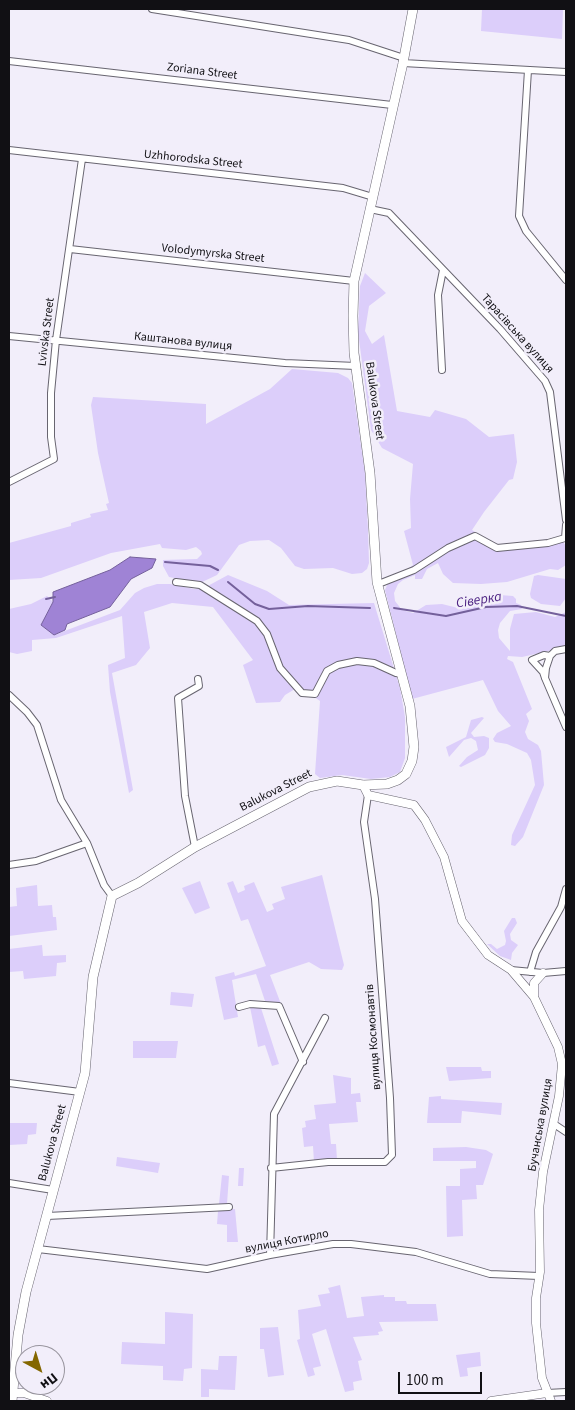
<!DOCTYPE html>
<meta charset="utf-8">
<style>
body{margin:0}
#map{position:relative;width:575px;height:1410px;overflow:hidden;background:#f2eefa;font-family:"Source Sans 3",sans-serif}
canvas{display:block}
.frame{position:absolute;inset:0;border:10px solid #111014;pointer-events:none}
.north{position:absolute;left:15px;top:1345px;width:50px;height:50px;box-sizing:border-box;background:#f2eefa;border:1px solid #98959e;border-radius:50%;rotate:141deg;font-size:14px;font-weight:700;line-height:20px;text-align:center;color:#111014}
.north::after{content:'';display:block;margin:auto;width:18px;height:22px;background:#846700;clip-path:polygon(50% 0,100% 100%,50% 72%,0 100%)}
.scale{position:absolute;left:398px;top:1372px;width:84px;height:22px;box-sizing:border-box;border:2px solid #111014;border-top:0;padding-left:6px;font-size:15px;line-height:18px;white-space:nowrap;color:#111014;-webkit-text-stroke:4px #f2eefa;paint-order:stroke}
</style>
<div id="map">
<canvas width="575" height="1410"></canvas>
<div class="frame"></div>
<div class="north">Пн</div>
<div class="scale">100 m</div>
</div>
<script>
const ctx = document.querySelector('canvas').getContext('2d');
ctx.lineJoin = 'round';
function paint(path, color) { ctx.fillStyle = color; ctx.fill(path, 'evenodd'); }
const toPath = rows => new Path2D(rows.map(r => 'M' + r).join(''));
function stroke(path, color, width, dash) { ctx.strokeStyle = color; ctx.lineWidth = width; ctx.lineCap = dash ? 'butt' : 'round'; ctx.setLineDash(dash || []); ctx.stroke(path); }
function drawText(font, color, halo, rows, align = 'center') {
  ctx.font = font + ' "Source Sans 3",sans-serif'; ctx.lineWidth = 5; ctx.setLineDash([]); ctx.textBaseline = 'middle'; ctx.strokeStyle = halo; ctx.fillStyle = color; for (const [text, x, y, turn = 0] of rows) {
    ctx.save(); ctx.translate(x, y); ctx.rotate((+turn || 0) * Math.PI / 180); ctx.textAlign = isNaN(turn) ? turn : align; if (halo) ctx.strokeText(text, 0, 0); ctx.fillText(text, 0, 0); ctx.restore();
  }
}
paint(toPath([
 [482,9,563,9,562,39,481,31],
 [365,273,386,293,369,306,365,331,372,344,384,335,397,411,430,417,435,410,466,419,489,437,514,434,517,462,513,479,509,480,484,512,472,530,496,545,560,538,566,546,566,565,558,570,550,569,507,582,481,584,453,583,443,574,438,563,427,569,422,579,415,579,415,575,403,580,398,584,394,593,395,601,402,610,413,613,426,605,442,604,458,608,471,607,500,595,513,596,516,599,516,603,521,605,522,609,510,611,500,623,498,630,499,638,510,651,510,629,514,614,536,612,555,617,566,612,566,647,522,657,508,656,507,659,513,662,532,709,526,714,529,721,525,732,528,739,538,745,541,751,544,785,523,837,515,846,511,845,512,835,535,785,531,760,527,753,507,744,495,742,493,739,497,733,511,726,498,711,483,680,412,699,385,590,388,583,413,565,404,531,411,528,410,499,413,464,382,448,371,430,358,332,360,286],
 [292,369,338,373,348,378,352,383,365,473,368,530,369,563,367,569,362,573,352,574,333,568,304,569,295,566,281,548,269,540,250,541,239,545,217,575,200,583,169,577,163,566,163,560,197,559,202,554,201,551,196,547,186,550,162,548,160,544,111,553,41,578,9,580,9,543,71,526,71,523,91,517,90,514,108,510,106,504,109,503,98,453,91,405,93,397,206,404,206,424,270,389],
 [228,575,267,591,289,605,374,603,400,688,405,717,405,758,400,772,390,777,371,779,342,775,320,778,315,774,320,701,304,690,295,689,285,695,280,702,256,703,243,665,253,660,213,607,172,603,144,612,150,648,136,665,112,673,133,790,129,793,110,692,108,665,125,658,122,616,56,638,32,640,32,651,17,654,9,652,9,609,31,604,47,596,53,602,41,625,54,635,120,610,135,593,144,588,157,584,170,584,194,589,204,588],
 [538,575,566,579,566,598,560,606,541,604,531,598,530,594,534,576],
 [482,717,484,718,471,733,474,737,484,736,489,738,489,748,485,755,461,767,459,766,467,757,478,750,476,741,471,738,464,740,449,757,446,747,466,737,471,720],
 [322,875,344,965,342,970,321,969,309,962,270,975,281,1004,265,1001,256,974,232,980,238,1017,224,1020,215,977,234,972,235,976,266,966,248,919,241,921,227,883,233,881,238,893,245,890,244,886,254,882,267,912,274,909,272,904,285,899,281,887],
 [200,881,210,908,195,914,182,888],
 [37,885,38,906,52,905,53,917,56,917,57,930,9,936,9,907,17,906,16,888],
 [512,918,515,918,517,923,510,934,511,940,518,945,512,953,511,960,500,956,487,944,491,944,497,949,505,945,506,941,504,931],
 [42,945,43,956,66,955,66,962,57,963,56,976,24,979,23,971,9,972,9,949],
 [171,992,194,994,192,1007,170,1005],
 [250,1007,261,1008,279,1064,272,1066,265,1045,258,1047],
 [133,1041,178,1041,176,1058,133,1058],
 [446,1067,481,1067,482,1071,491,1071,491,1078,449,1081],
 [333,1075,351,1078,351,1094,360,1093,361,1102,356,1102,358,1122,329,1124,331,1144,336,1144,337,1160,314,1162,313,1146,304,1147,302,1128,306,1127,305,1121,316,1119,314,1105,336,1103],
 [441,1096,441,1099,502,1103,501,1115,462,1111,461,1123,427,1123,429,1097],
 [9,1123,37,1123,36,1134,28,1135,27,1144,9,1145],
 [466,1147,486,1150,493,1154,483,1185,476,1185,477,1199,462,1200,463,1236,447,1237,446,1186,460,1186,460,1169,476,1168,476,1161,433,1161,433,1148],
 [117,1157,160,1163,158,1173,116,1166],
 [239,1168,244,1168,243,1186,238,1186],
 [222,1175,229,1176,227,1204,219,1204],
 [235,1209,238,1242,227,1242,227,1225,217,1224,218,1211],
 [340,1285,347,1318,364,1316,361,1297,384,1295,384,1297,395,1297,395,1301,406,1301,407,1304,436,1304,438,1321,379,1322,383,1331,378,1332,379,1335,353,1337,362,1360,358,1361,362,1380,353,1382,354,1390,345,1392,326,1329,312,1334,321,1366,313,1368,315,1375,308,1377,297,1340,300,1339,298,1310,321,1306,318,1295,330,1293,328,1288],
 [165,1312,193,1314,192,1368,184,1369,183,1381,163,1380,163,1366,121,1364,122,1342,165,1344],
 [278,1327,284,1375,268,1377,264,1349,260,1349,260,1328],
 [480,1352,481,1366,467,1368,468,1376,460,1377,456,1355],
 [219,1356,237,1356,235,1390,209,1389,209,1397,201,1397,201,1369,218,1370]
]), '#dccefa');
const water = toPath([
 [130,557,156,559,152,568,131,579,110,607,67,624,65,630,54,635,41,625,53,602,53,592,110,570,130,557]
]);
paint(water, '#9f83d5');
stroke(water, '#74609b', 1);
stroke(toPath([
 [165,562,210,566,218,570],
 [228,582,255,604,269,609,308,606,370,608],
 [46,599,55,597],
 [394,608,446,616,486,607,517,606,566,616]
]), '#74609b', 2);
const minor = toPath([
 [152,9,349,40,404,58],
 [9,61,392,105],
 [403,63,566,72],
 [528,70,519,216,526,231,566,280],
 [9,150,343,188,373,197],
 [370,209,389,213,500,329,545,381,550,392,566,520],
 [70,249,354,281],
 [9,336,285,363,356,366],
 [442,370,438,295,443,270],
 [9,482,54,459,51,437,51,393,56,340,82,159],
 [176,582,200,585,257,621,267,634,280,668,302,693,315,694,327,671,338,665,357,661,374,663,396,673,402,674],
 [377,582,381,583,414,570,448,548,475,536,497,548,548,543,565,538,566,525],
 [550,656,555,651,566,649],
 [545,678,546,668,550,656,544,655,532,660,543,672,545,678,566,727],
 [9,695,27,712,37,725,61,800,87,843,104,885,112,896],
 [195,847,185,796,178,698,199,686,198,679],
 [9,865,36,861,87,843],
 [511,970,543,973,566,971],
 [530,972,536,952,561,907,566,889],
 [239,1007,250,1004,279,1006,303,1062],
 [9,1083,80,1092],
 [554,1124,566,1132],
 [271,1168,328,1162,385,1162,392,1155,390,1098,375,899,364,822,368,795],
 [9,1183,53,1190],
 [47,1216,229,1207],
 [38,1249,207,1269,270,1255,333,1244,351,1244,416,1252,490,1274,539,1276],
 [270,1255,274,1114,325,1018],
 [547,1393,566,1392]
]);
const tertiary = toPath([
 [363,785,368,795,414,805,425,820,444,857,462,921,488,955,511,970,534,997,558,1047,562,1064,559,1096,543,1172,539,1210,540,1272,536,1298,536,1323,542,1378,551,1401],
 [534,997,534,983,543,973],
 [9,1393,24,1393,47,1401],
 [491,1401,547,1393]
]);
const secondary = toPath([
 [12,1401,18,1335,26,1292,85,1073,93,977,112,896,138,883,195,847,309,787,337,781,363,785,387,784,398,780,406,774,412,761,414,747,410,706,377,582,370,473,354,353,353,316,354,281,403,63,413,9]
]);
stroke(minor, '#686570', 8);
stroke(tertiary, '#686570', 9);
stroke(secondary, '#686570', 10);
stroke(minor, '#fff', 6);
stroke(tertiary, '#fff', 8);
stroke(secondary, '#fff', 9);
drawText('12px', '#111014', '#f2eefa', [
 ["Zoriana Street",202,72,7],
 ["Uzhhorodska Street",193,160,6],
 ["Volodymyrska Street",213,254,6],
 ["Lvivska Street",47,332,-83],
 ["Тарасівська вулиця",517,334,48],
 ["Каштанова вулиця",183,342,6],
 ["Balukova Street",374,401,82],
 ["Balukova Street",276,791,-27],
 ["вулиця Космонавтів",374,1037,-94],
 ["Бучанська вулиця",541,1125,-80],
 ["Balukova Street",53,1143,-75],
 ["вулиця Котирло",287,1242,-11]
]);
drawText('italic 14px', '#4e2483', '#f2eefa', [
 ["Сіверка",479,601,-9]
]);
</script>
